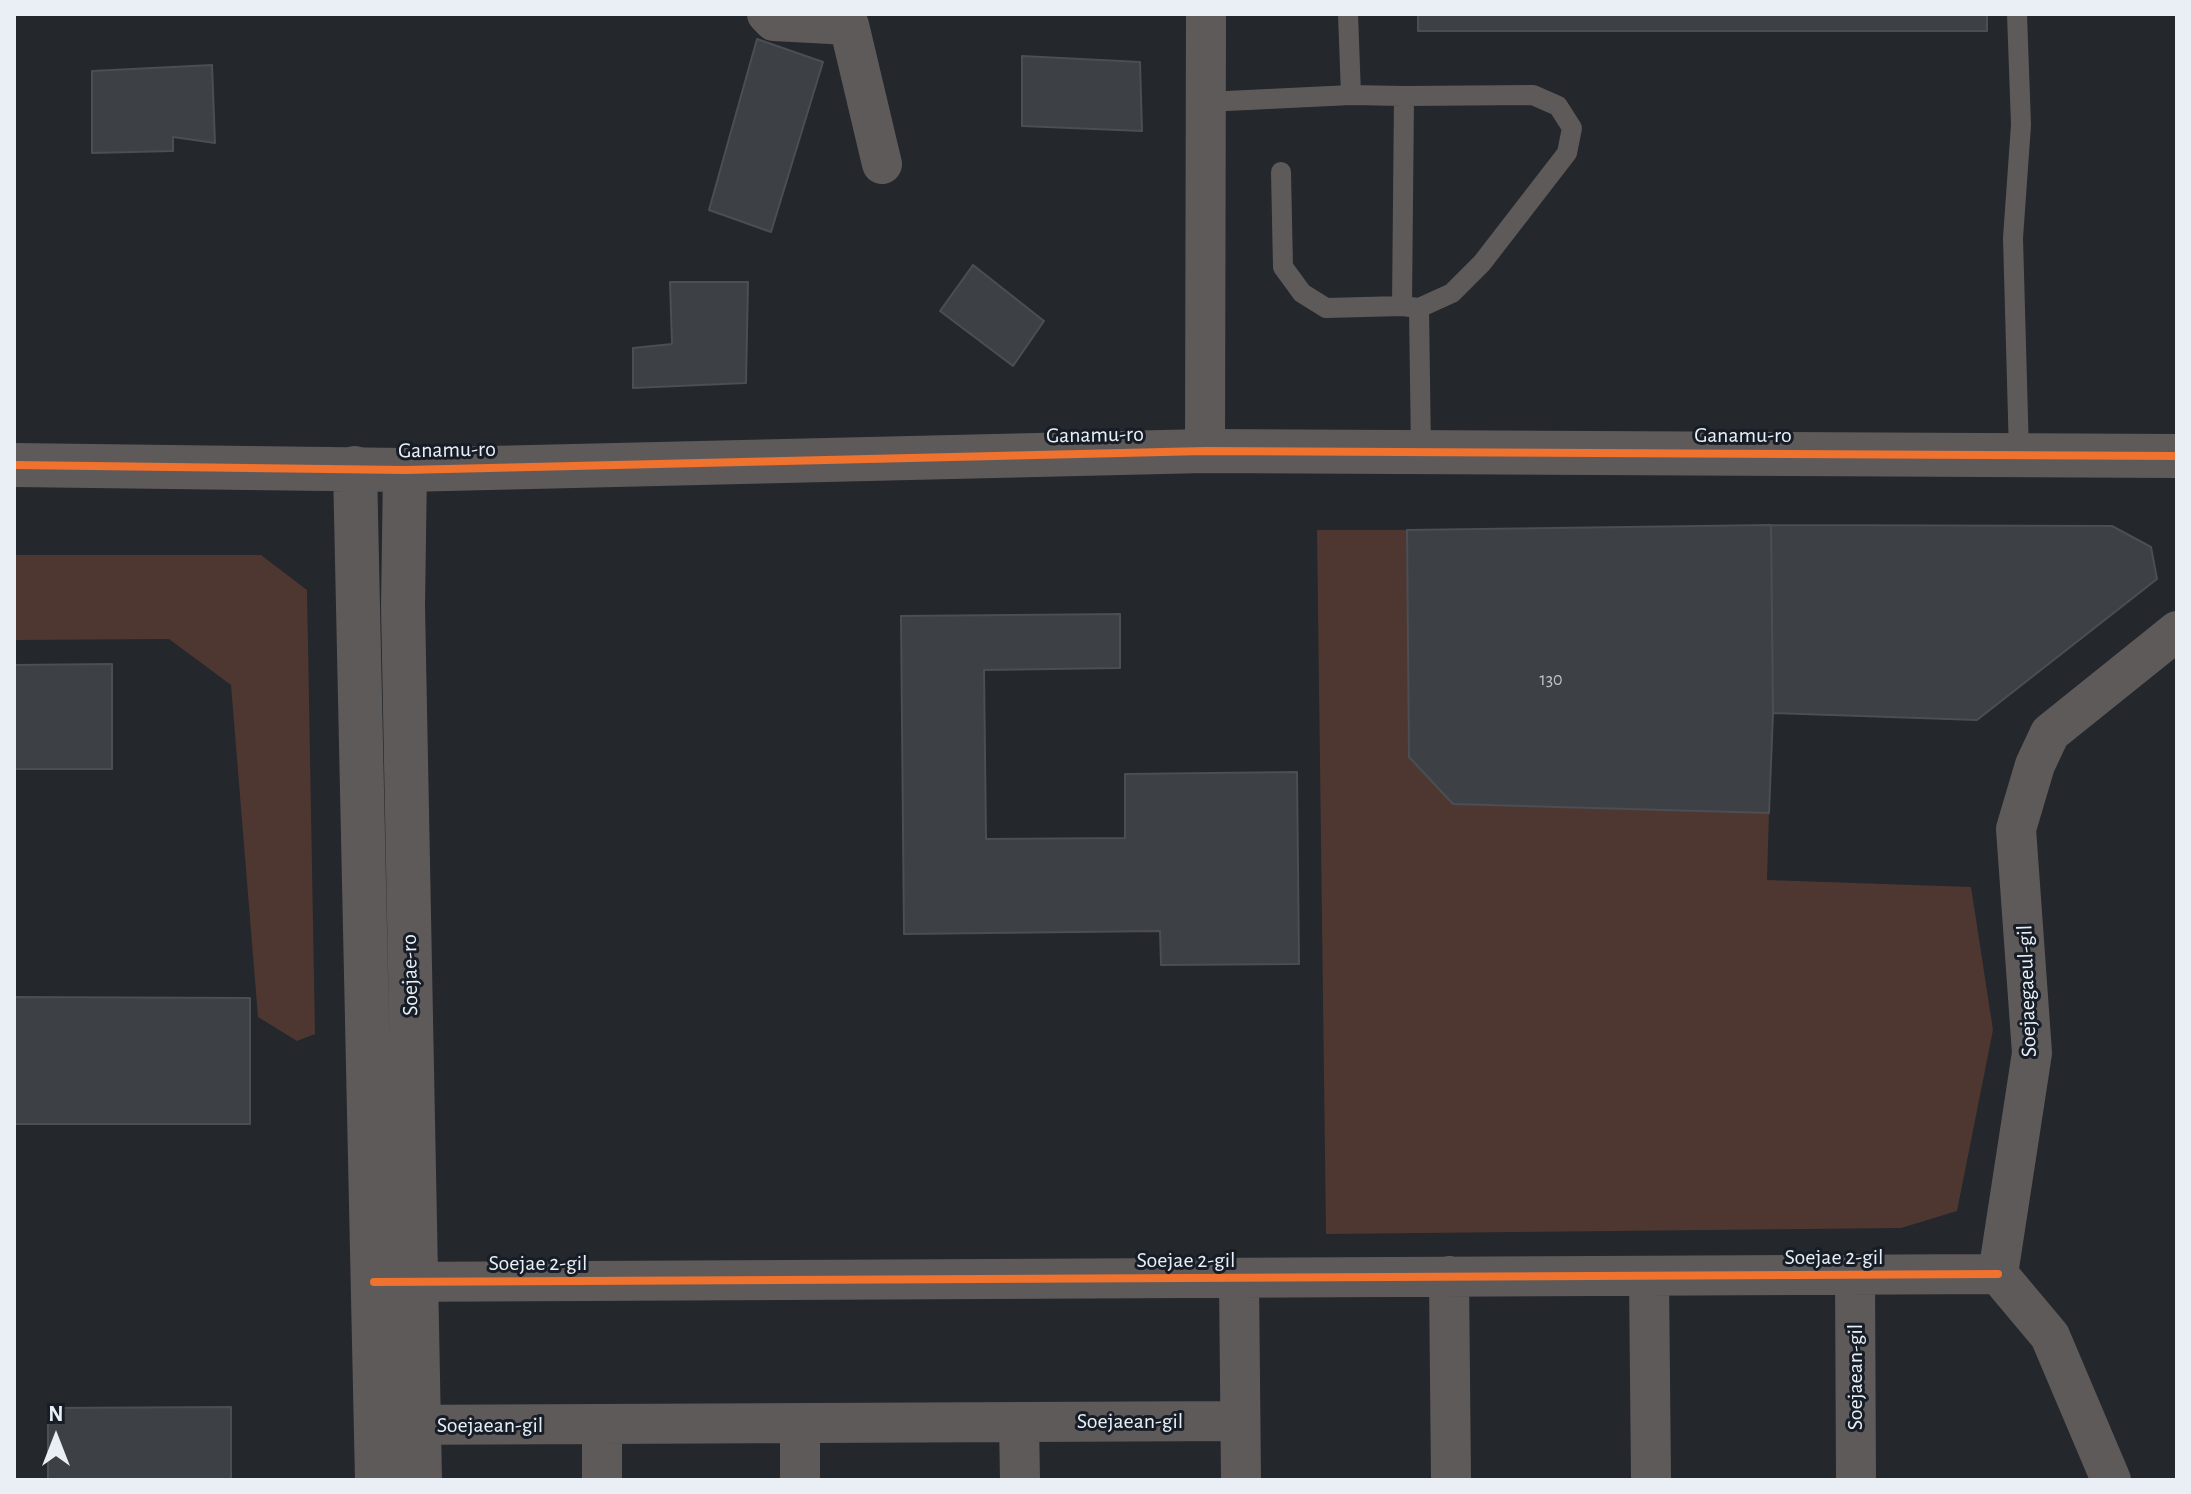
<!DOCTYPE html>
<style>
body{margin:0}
#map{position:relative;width:2191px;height:1494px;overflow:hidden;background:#24272c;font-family:"Alegreya Sans",sans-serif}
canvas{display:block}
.frame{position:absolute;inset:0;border:16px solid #eaeff6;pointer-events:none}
.north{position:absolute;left:16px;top:1398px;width:80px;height:80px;-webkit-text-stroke:6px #161d26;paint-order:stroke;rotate:0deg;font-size:22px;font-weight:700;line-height:32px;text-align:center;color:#eaeff6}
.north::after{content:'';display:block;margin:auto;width:28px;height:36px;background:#eaeff6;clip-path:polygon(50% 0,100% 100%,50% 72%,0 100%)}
</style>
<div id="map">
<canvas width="2191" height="1494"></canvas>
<div class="frame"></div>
<div class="north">N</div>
</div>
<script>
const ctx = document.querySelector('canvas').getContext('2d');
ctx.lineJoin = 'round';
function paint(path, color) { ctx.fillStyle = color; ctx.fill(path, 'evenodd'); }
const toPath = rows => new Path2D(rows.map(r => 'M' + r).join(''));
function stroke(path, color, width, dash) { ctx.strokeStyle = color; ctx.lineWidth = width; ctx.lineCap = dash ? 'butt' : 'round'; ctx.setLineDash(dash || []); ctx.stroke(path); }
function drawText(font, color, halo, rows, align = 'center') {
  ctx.font = font + ' "Alegreya Sans",sans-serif'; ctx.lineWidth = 6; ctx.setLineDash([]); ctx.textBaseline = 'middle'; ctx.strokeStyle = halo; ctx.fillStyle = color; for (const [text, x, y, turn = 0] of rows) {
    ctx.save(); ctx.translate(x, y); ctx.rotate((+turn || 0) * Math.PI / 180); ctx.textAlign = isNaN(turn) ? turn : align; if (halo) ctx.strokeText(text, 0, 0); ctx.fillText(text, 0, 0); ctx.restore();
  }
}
paint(toPath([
 [1317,530,1407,530,1409,757,1453,804,1769,813,1767,880,1971,887,1993,1030,1957,1211,1901,1228,1326,1234],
 [14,555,261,555,307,590,315,1034,297,1041,258,1017,231,685,169,639,14,640]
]), '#4e3730');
const building = toPath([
 [1418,14,1987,14,1987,31,1418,31,1418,14],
 [757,39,823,62,771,232,709,210,757,39],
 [1022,56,1140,62,1142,131,1022,126,1022,56],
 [212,65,215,143,173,137,173,151,92,153,92,71,212,65],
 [973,265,1044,321,1013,366,940,311,973,265],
 [670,282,748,282,746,383,633,388,633,348,672,344,670,282],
 [1771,525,1773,713,1769,813,1453,804,1409,757,1407,530,1771,525],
 [1771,525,2112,526,2151,547,2157,579,1977,720,1773,713,1771,525],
 [1120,614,1120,668,984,670,986,839,1125,838,1125,774,1297,772,1299,964,1161,965,1160,931,904,934,901,616,1120,614],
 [112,664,112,769,14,769,14,665,112,664],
 [14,997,250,998,250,1124,14,1124,14,997],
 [231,1407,231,1480,48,1480,48,1408,231,1407]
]);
paint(building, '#3d4145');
stroke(building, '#4b4e53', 2);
stroke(toPath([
 [1348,14,1351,95],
 [2017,14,2021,125,2013,238,2019,453],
 [1206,102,1351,95,1404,96],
 [1281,172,1283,267,1302,293,1326,308,1402,306],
 [1419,308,1402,306,1404,96,1533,95,1558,106,1572,128,1567,153,1482,263,1452,293,1419,308,1421,452]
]), '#5f5a5a', 20);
stroke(toPath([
 [767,14,774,21,849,25,882,164],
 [1205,451,1206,14],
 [1855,1274,1856,1480],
 [1449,1276,1451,1480],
 [1649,1276,1651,1480],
 [1239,1278,1241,1480],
 [382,1282,1998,1274],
 [1019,1422,1020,1480],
 [386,1425,1240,1421],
 [602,1480,602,1425],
 [800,1480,800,1423],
 [2111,1480,2050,1336,1998,1274,2032,1053,2016,829,2035,765,2050,733,2177,631]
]), '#5f5a5a', 40);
stroke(toPath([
 [14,465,405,470,1205,451,2177,456],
 [355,468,377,1480],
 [405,470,403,606,420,1480]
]), '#5f5a5a', 44);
stroke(toPath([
 [14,465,405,470,1205,451,2177,456],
 [374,1282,1998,1274]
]), '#ef722f', 8);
drawText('18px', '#bfc4ca', null, [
 ["130",1551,680]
]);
drawText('22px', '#eaeff6', '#161d26', [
 ["Ganamu-ro",1095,435,-1],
 ["Ganamu-ro",1743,435],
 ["Ganamu-ro",447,450,-1],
 ["Soejae-ro",410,975,-91],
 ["Soejaegaeul-gil",2027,991,-92],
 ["Soejae 2-gil",1834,1257],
 ["Soejae 2-gil",1186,1260],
 ["Soejae 2-gil",538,1263],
 ["Soejaean-gil",1855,1377,-90],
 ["Soejaean-gil",1130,1421],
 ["Soejaean-gil",490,1425]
]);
</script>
